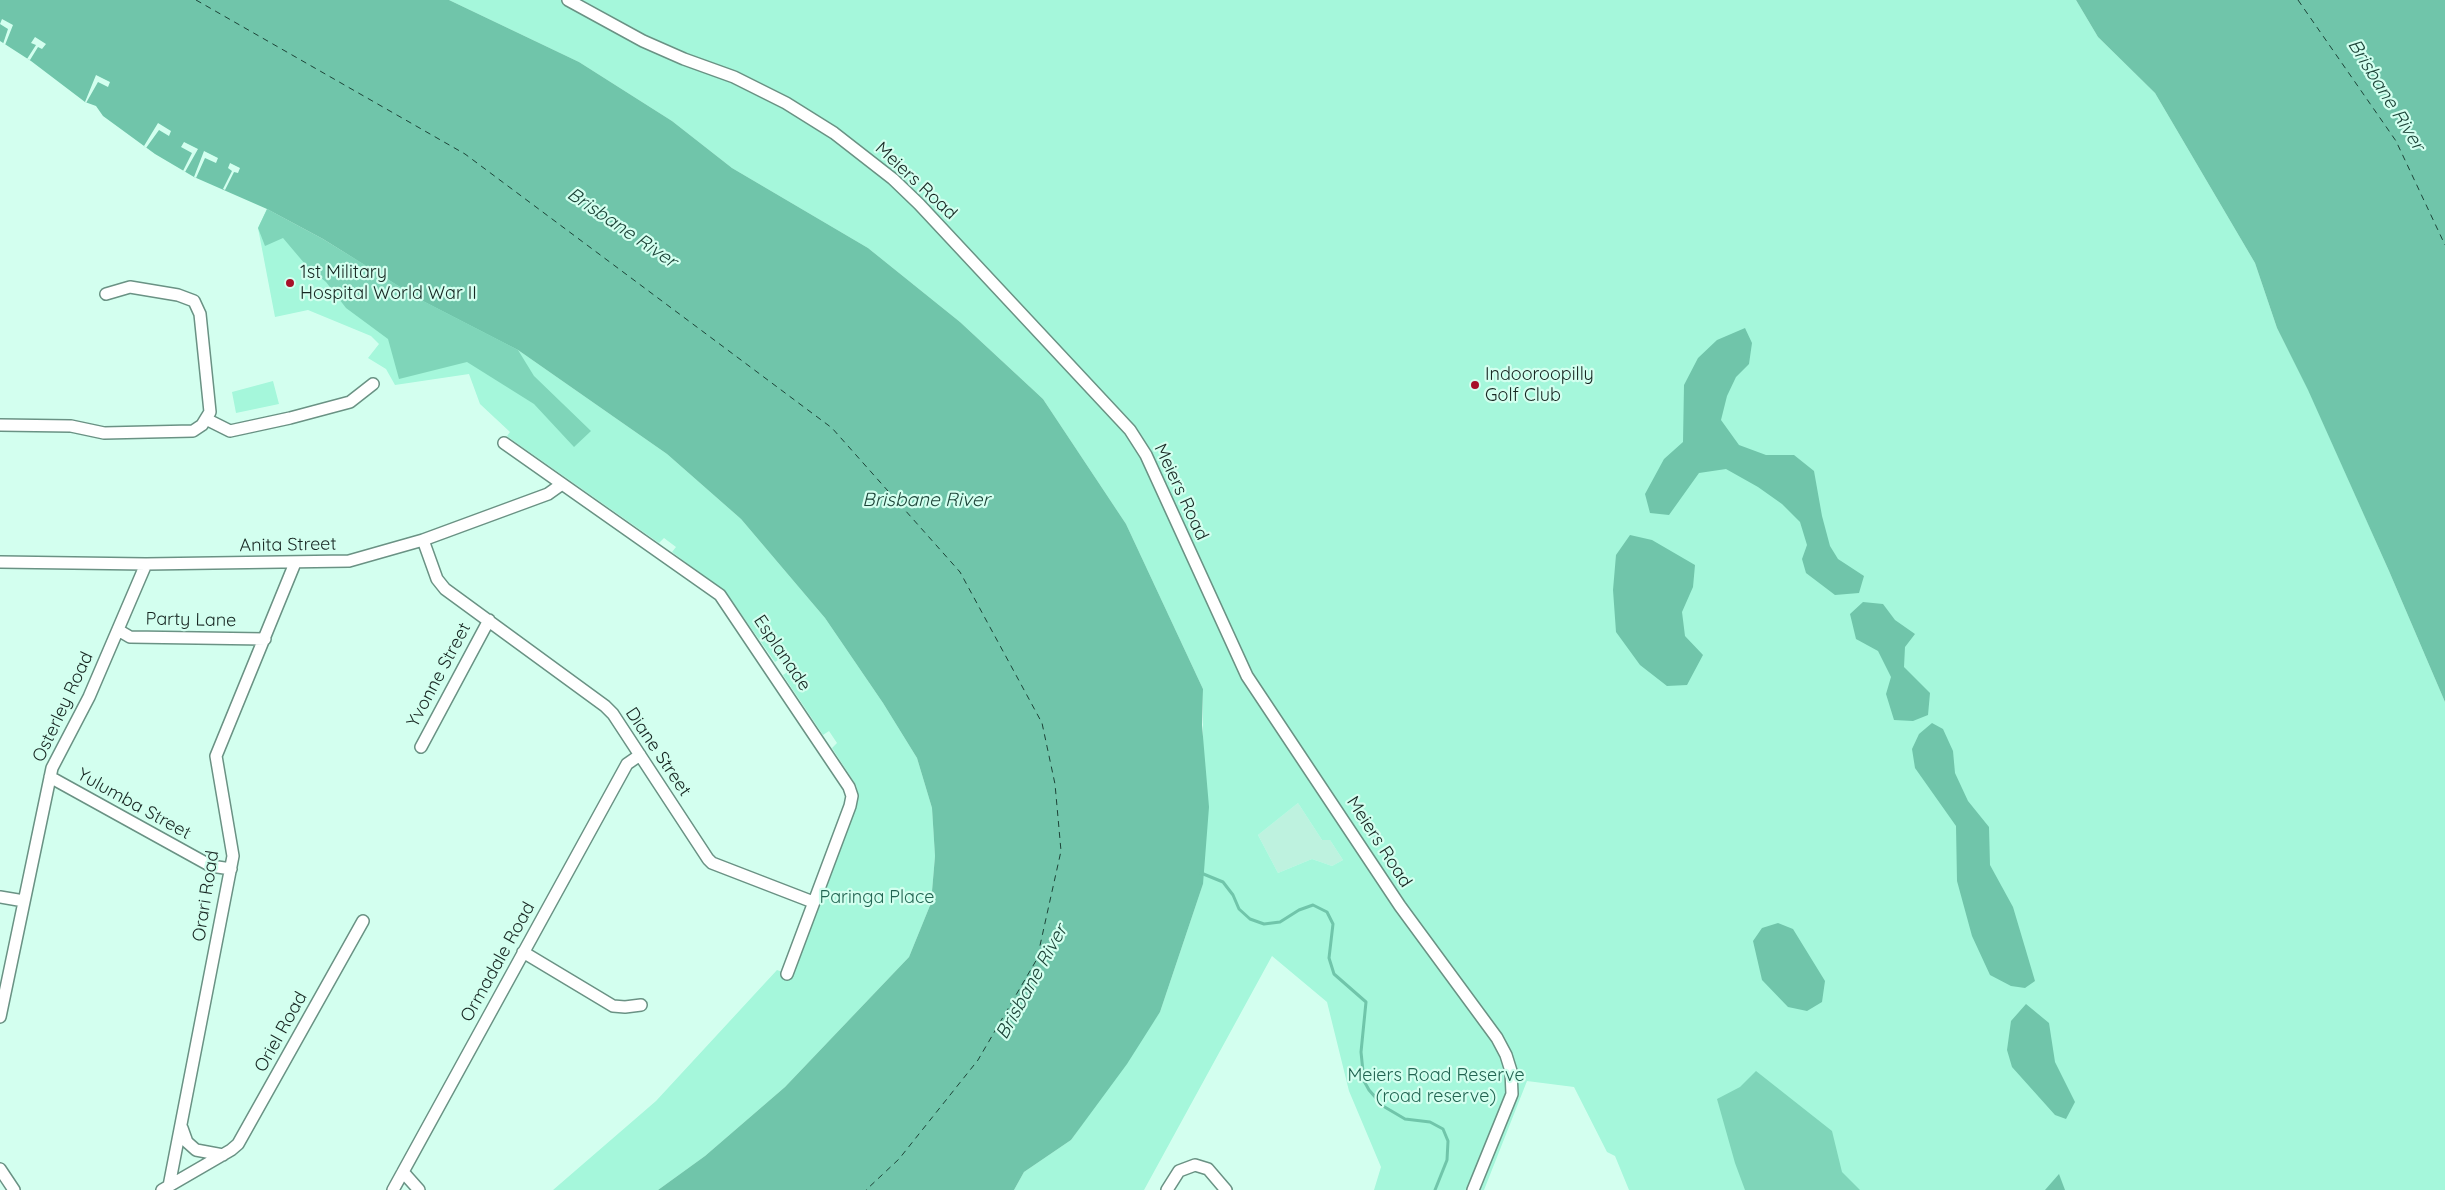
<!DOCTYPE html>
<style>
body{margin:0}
canvas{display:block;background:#d3ffef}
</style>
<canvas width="2445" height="1190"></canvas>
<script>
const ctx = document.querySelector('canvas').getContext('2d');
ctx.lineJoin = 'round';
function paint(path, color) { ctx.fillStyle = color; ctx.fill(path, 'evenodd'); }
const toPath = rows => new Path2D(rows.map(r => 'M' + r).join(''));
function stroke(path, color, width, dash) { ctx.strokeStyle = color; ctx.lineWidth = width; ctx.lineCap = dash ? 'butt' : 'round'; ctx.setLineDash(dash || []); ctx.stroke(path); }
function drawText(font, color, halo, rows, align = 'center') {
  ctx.font = font + ' Quicksand,sans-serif'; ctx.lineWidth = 4.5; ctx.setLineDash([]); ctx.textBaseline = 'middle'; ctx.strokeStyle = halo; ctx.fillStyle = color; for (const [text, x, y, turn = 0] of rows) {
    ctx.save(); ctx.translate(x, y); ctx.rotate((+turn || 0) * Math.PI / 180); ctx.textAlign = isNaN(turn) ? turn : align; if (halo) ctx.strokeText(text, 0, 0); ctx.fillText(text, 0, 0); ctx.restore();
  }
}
paint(toPath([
 [1298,803,1322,840,1330,840,1343,860,1332,866,1312,859,1278,873,1258,835]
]), '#bef2df');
paint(toPath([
 [449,0,2076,0,2098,37,2155,93,2255,263,2277,328,2308,389,2389,571,2445,702,2445,1190,1629,1190,1615,1156,1607,1152,1574,1087,1527,1081,1484,1190,1374,1190,1381,1167,1349,1091,1327,1002,1272,956,1144,1190,1014,1190,1024,1172,1071,1140,1160,1012,1203,884,1203,689,1126,524,1043,399,960,322,868,248,732,168,672,121,579,62],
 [1298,803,1322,840,1330,840,1343,860,1332,866,1312,859,1278,873,1258,835],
 [267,209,518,350,667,454,741,519,825,618,883,703,917,758,932,808,935,856,931,903,909,957,785,1087,705,1156,658,1190,553,1190,656,1101,777,970,793,976,857,802,858,794,856,785,832,748,837,743,829,731,823,735,783,675,789,671,781,658,775,662,727,594,672,552,676,547,664,538,659,543,515,442,507,436,510,432,480,404,469,374,395,385,386,369,368,358,379,344,371,336,308,310,275,317,258,228],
 [273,381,279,404,236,413,232,392]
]), '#a5f7db');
paint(toPath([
 [267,209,323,239,421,300,518,350,534,376,591,431,574,447,534,404,467,362,399,379,388,339,346,308,326,282,305,264,283,238,265,246,258,228],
 [1756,1071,1832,1131,1842,1172,1860,1190,1745,1190,1735,1163,1717,1099,1740,1087]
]), '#7fd5b9');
paint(toPath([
 [0,0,449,0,579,62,672,121,732,168,868,248,960,322,1043,399,1126,524,1203,689,1202,725,1209,807,1203,884,1160,1012,1127,1064,1071,1140,1024,1172,1014,1190,658,1190,705,1156,785,1087,909,957,931,903,935,856,932,808,917,758,883,703,825,618,741,519,667,454,518,350,421,300,323,239,267,209,194,177,155,154,103,116,96,106,85,102,31,61,0,41],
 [2076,0,2445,0,2445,702,2389,571,2308,390,2277,328,2255,263,2155,93,2098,37],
 [1745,328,1752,343,1749,364,1736,377,1727,396,1721,420,1739,445,1766,455,1794,455,1814,471,1822,516,1830,546,1838,559,1864,576,1859,593,1835,595,1806,573,1802,559,1807,545,1800,522,1782,504,1758,487,1726,469,1699,473,1669,515,1650,513,1645,494,1664,459,1683,442,1684,385,1698,358,1717,340],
 [1630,535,1652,540,1695,565,1693,587,1682,612,1685,636,1703,655,1687,685,1667,686,1640,665,1616,632,1613,590,1616,555],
 [1863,602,1883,604,1895,620,1915,634,1905,647,1904,667,1930,693,1928,715,1913,721,1894,720,1886,694,1891,677,1878,651,1856,639,1850,614],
 [1932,723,1943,729,1953,751,1955,773,1968,801,1989,827,1990,865,2013,907,2035,981,2025,988,2011,986,1990,975,1972,936,1957,881,1956,826,1915,768,1912,749,1919,734],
 [1778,923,1793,929,1825,981,1822,1002,1807,1011,1788,1007,1762,980,1753,941,1762,928],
 [2026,1004,2049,1023,2055,1062,2075,1102,2066,1119,2055,1115,2012,1067,2007,1050,2011,1021],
 [2059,1174,2065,1190,2045,1190]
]), '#70c5aa');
paint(toPath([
 [2,19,13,25,5,45,3,44,8,29,0,24],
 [35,37,46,44,42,49,38,47,30,60,27,59,36,45,31,43],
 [96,75,110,82,108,87,98,82,86,103,85,102],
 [158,123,171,131,169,136,159,130,146,148,144,146],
 [184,142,198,149,185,172,183,171,192,153,181,147],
 [204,151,218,158,216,163,205,158,196,178,194,177],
 [230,163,240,168,238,173,234,172,225,190,223,189,232,171,228,168]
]), '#d3ffef');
stroke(toPath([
 [1201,873,1223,882,1233,895,1239,909,1250,919,1264,924,1280,922,1299,910,1313,905,1327,912,1333,924,1329,958,1334,974,1366,1002,1361,1052,1364,1081,1369,1090,1383,1106,1405,1119,1430,1122,1443,1129,1448,1141,1447,1160,1435,1190]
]), '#70c5aa', 3);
stroke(toPath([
 [196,0,465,154,737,357,832,428,960,572,1042,723,1055,784,1061,851,1037,959,978,1060,899,1159,866,1190],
 [2298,0,2396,141,2445,245]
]), '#1d4438', 1, [6, 5]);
const minor = toPath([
 [568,0,643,41,684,59,734,77,786,103,834,133,893,179,919,204,1130,430,1146,455,1247,676,1400,906,1497,1038,1506,1055,1511,1071,1512,1094,1473,1190],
 [206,419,230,431,290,418,350,402,373,384],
 [0,425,71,426,104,433,193,431,202,425,210,412,200,314,194,301,178,295,130,287,106,294],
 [504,443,720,595,849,787,852,796,850,806,787,974],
 [423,540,437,579,445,589,605,706,613,714,708,859,712,863,813,902],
 [0,562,146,564,349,561,423,540,548,494,562,484],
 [118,630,130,637,265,639],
 [421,747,489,620],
 [50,777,211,866,231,869],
 [0,897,24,901],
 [523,952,613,1006,625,1007,641,1005],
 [0,1017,52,768,89,697,146,564],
 [182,1128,187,1142,196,1150,223,1155],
 [0,1169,14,1190],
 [403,1172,419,1190],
 [169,1186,233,856,216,756,295,563],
 [162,1190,231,1150,238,1144,363,921],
 [393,1190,627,764,640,755],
 [1167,1190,1179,1171,1195,1165,1208,1169,1226,1190]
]);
stroke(minor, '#6a9284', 14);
stroke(minor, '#fff', 11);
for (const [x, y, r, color] of [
 [290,283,5,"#a81029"],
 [1475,385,5,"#a81029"]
]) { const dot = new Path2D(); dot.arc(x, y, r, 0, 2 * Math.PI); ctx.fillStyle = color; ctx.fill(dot); stroke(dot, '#d3ffef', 2); }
drawText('18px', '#162621', '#d3ffef', [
 ["Meiers Road",916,181,43],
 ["Meiers Road",1181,492,65],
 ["Anita Street",288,545,-1],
 ["Party Lane",191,620,1],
 ["Esplanade",782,653,56],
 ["Yvonne Street",439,675,-62],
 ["Osterley Road",63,707,-65],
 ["Diane Street",658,752,56],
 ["Yulumba Street",134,804,29],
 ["Meiers Road",1379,842,57],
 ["Orari Road",206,896,-81],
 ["Ormadale Road",498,962,-61],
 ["Oriel Road",281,1032,-61]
]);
drawText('18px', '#162621', '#d3ffef', [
 ["1st Military",300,273],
 ["Hospital World War II",300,294],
 ["Indooroopilly",1485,375],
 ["Golf Club",1485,396]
], 'left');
drawText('18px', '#216451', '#d3ffef', [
 ["Paringa Place",877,898],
 ["Meiers Road Reserve",1436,1076],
 ["(road reserve)",1436,1097]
]);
drawText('italic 19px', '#1d4438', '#d3ffef', [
 ["Brisbane River",2386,95,58],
 ["Brisbane River",622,228,34],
 ["Brisbane River",926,500],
 ["Brisbane River",1032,982,-61]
]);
</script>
